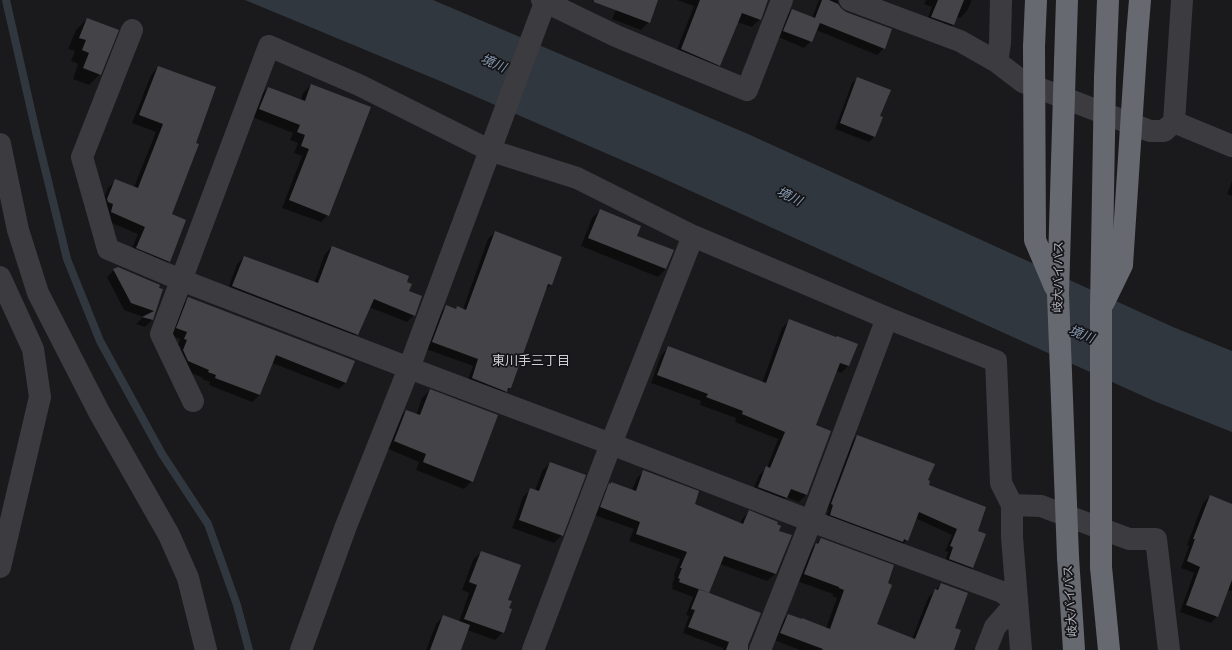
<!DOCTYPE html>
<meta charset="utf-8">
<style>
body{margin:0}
canvas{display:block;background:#1a191b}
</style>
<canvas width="1232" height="650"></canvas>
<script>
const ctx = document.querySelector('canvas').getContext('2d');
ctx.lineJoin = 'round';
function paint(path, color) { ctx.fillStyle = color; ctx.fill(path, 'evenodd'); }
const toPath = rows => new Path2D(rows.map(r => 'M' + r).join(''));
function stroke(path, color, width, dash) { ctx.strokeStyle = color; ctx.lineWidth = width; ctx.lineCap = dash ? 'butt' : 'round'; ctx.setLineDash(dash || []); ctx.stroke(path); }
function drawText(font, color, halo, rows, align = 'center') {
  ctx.font = font + ' "DM Sans","Noto Sans JP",sans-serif'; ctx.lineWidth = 3.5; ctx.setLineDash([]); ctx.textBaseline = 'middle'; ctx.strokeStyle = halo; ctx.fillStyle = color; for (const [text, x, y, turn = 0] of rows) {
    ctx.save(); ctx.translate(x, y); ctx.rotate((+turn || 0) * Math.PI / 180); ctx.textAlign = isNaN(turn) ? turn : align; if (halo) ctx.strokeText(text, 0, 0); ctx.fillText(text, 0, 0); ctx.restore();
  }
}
paint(toPath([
 [245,0,433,0,748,134,1173,327,1232,351,1232,432,1154,401,649,172,440,81]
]), '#30373f');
paint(toPath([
 [620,0,657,0,649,22,641,30,612,19],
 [677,0,768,0,760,19,752,27,737,22,720,65,712,73,674,57,694,6],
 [819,0,837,0,839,8,884,48,877,55,816,30,811,41,804,48,778,37,786,17,792,10,812,18],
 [926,0,972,0,967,11,960,18,956,17,953,25,946,32,925,24,932,7,924,4],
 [87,19,100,74,89,85,73,79,78,64,71,61,75,51,68,49,76,30],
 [158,67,171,215,169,261,161,269,129,255,138,234,104,220,100,208,108,188,116,180,134,187,156,132,132,123,151,75],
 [858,78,879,117,882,118,874,137,869,142,835,129,852,83],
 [311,85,328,215,321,222,282,208,302,156,294,153,298,143,290,140,293,133,252,117,260,95,268,88,301,100,303,93],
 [1232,181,1232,196,1227,194],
 [600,210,635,237,673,251,666,269,658,277,581,246,592,218],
 [495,232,551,284,545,290,510,388,503,395,466,385,473,366,426,349,439,313,446,307,454,310,457,307,463,309,488,239],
 [332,247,406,282,414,315,407,322,369,307,357,334,350,342,226,294,237,264,244,257,314,283,325,254],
 [114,270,158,289,162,290,152,320,145,327,136,324,143,317,124,310,107,277],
 [189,298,346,382,339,389,272,363,260,395,252,402,209,385,210,382,202,379,203,378,181,368,176,358,181,347,178,346,180,339,170,335,182,305],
 [789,321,857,344,848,366,841,373,836,371,815,426,807,494,799,502,786,497,779,505,751,495,759,475,767,468,778,439,735,422,736,418,700,405,701,401,651,383,661,355,669,347,762,383,782,328],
 [430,390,472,481,464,489,416,470,419,462,386,448,398,419,406,411,416,415,422,398],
 [857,436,927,481,927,486,976,531,973,567,967,573,944,564,948,552,945,551,952,535,915,518,907,540,902,545,825,520,829,510,826,509,851,442],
 [550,463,562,535,554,543,512,528,523,497,531,489,535,491,542,471],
 [644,471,693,505,740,524,742,519,749,512,776,525,778,531,791,536,775,574,767,581,720,564,708,593,747,645,747,650,723,650,723,648,683,633,689,616,686,615,693,597,672,589,673,586,672,585,675,576,674,575,680,559,629,541,634,529,594,515,603,492,612,483,632,490,637,478],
 [1210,496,1232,505,1232,591,1227,590,1217,616,1211,623,1180,612,1194,573,1181,568,1189,546,1187,545,1203,503],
 [821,539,876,625,912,639,928,598,941,584,954,629,953,650,800,650,774,640,781,622,788,615,826,628,837,598,832,596,833,594,797,581,808,552],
 [481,552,503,632,495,640,467,630,460,650,426,650,436,624,443,616,459,622,469,593,462,590,473,560]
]), '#0007');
stroke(toPath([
 [6,0,37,136,67,259,100,341,162,454,208,524,237,605,249,650]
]), '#30373f', 8);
paint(toPath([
 [594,0,658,0,650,23,594,2],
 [700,0,768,0,761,20,742,13,720,66,681,49],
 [822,0,829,0,838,4,841,8,846,12,892,29,885,49,820,23,812,42,783,31,792,9,815,18],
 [938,0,964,0,954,25,931,17],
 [87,18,119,30,101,75,83,68,89,53,82,50,86,40,79,38],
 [158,66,216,87,196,143,199,144,172,214,186,220,170,262,136,248,145,227,111,212,113,204,108,202,107,199,115,179,138,188,163,124,139,115],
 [857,77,891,90,880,116,883,117,875,137,840,123],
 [311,84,371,107,329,216,289,200,309,149,301,146,305,135,297,132,300,125,259,109,268,87,305,101],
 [600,209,641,226,637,236,674,250,666,269,588,238],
 [495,231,562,257,552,285,548,284,511,388,508,388,507,392,472,378,478,359,432,342,446,305,456,309,457,306,466,310],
 [332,246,409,276,407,282,412,284,409,291,422,296,415,316,374,299,358,335,232,286,244,256,318,283],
 [118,267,160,285,159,288,163,289,153,320,142,317,154,311,131,303,113,269],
 [188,297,355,361,346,383,276,355,260,395,215,378,216,375,208,372,209,370,188,361,183,350,187,340,184,339,187,332,176,328],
 [789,319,836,337,837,336,858,344,849,366,840,363,816,425,831,431,807,495,791,489,787,498,758,487,766,466,770,468,785,432,742,414,743,411,706,397,708,394,657,375,668,346,766,383],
 [430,389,498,415,473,482,423,462,426,454,394,441,406,410,420,415],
 [857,435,935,464,928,480,930,481,929,485,986,507,978,531,986,534,973,568,949,559,953,547,950,546,957,529,919,512,908,541,904,539,903,542,830,515,833,505,831,504],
 [550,462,586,475,563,536,519,520,530,488,539,491],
 [643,470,699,491,695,504,743,524,749,510,778,522,777,524,781,526,779,531,792,535,776,574,724,556,709,593,679,582,680,579,678,578,682,568,680,568,687,552,636,534,640,522,600,507,609,483,611,484,611,482,636,491],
 [1210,495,1232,504,1232,580,1218,617,1186,605,1200,567,1187,561,1195,539,1193,539],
 [821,538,894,565,888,583,892,585,877,624,915,639,935,589,938,590,941,583,968,593,955,628,961,630,954,650,822,650,823,649,780,633,788,614,802,619,802,618,830,629,844,590,839,588,839,587,804,574,816,543,818,544],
 [481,551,521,565,508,600,512,601,509,608,512,609,504,633,464,619,477,585,469,582],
 [699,589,761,613,748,645,748,650,726,650,729,642,688,627,695,610,691,609],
 [443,615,470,625,461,650,430,650]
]), '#444448');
stroke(toPath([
 [542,0,616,36,747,90,782,0],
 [850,0,960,41,997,62,1023,82,1150,131,1164,131,1174,122,1182,0],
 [132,30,82,157,108,249,181,280,409,368,611,444,811,521,1002,592,1017,602,995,627,986,650],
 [997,62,1000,43,1001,0],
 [1174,122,1232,146],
 [0,144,18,230,38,293,99,412,169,535,188,578,206,650],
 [0,277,33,349,40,397,0,567],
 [193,401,161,334,269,46,359,85,489,150,577,178,693,236,887,318],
 [1012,505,1041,506,1129,539,1156,539,1169,650],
 [301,650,346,526,409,368,546,0],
 [533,650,611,444,693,236],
 [760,650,811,521,887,318,996,361,1001,483,1012,505,1012,537,1021,650]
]), '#3b3b40', 22);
stroke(toPath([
 [1137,36,1140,0],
 [1034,47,1036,0],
 [1065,62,1067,0],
 [1105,78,1108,0],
 [1068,557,1074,650],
 [1101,567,1109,650]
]), '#676971', 22);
stroke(toPath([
 [1034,47,1035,240,1055,287],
 [1065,62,1058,294,1068,557],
 [1104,302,1122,265,1137,36],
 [1101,567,1101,307,1105,78]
]), '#676971', 22);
drawText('12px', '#adb0ba', '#151416', [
 ["岐大バイパス",1059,277,-89],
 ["岐大バイパス",1071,601,-94]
]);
drawText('italic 13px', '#869ab3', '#151416', [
 ["境川",493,64,23],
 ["境川",789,197,27],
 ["境川",1081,335,21]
]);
drawText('13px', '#cdcfd6', '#151416', [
 ["東川手三丁目",531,362]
]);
</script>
